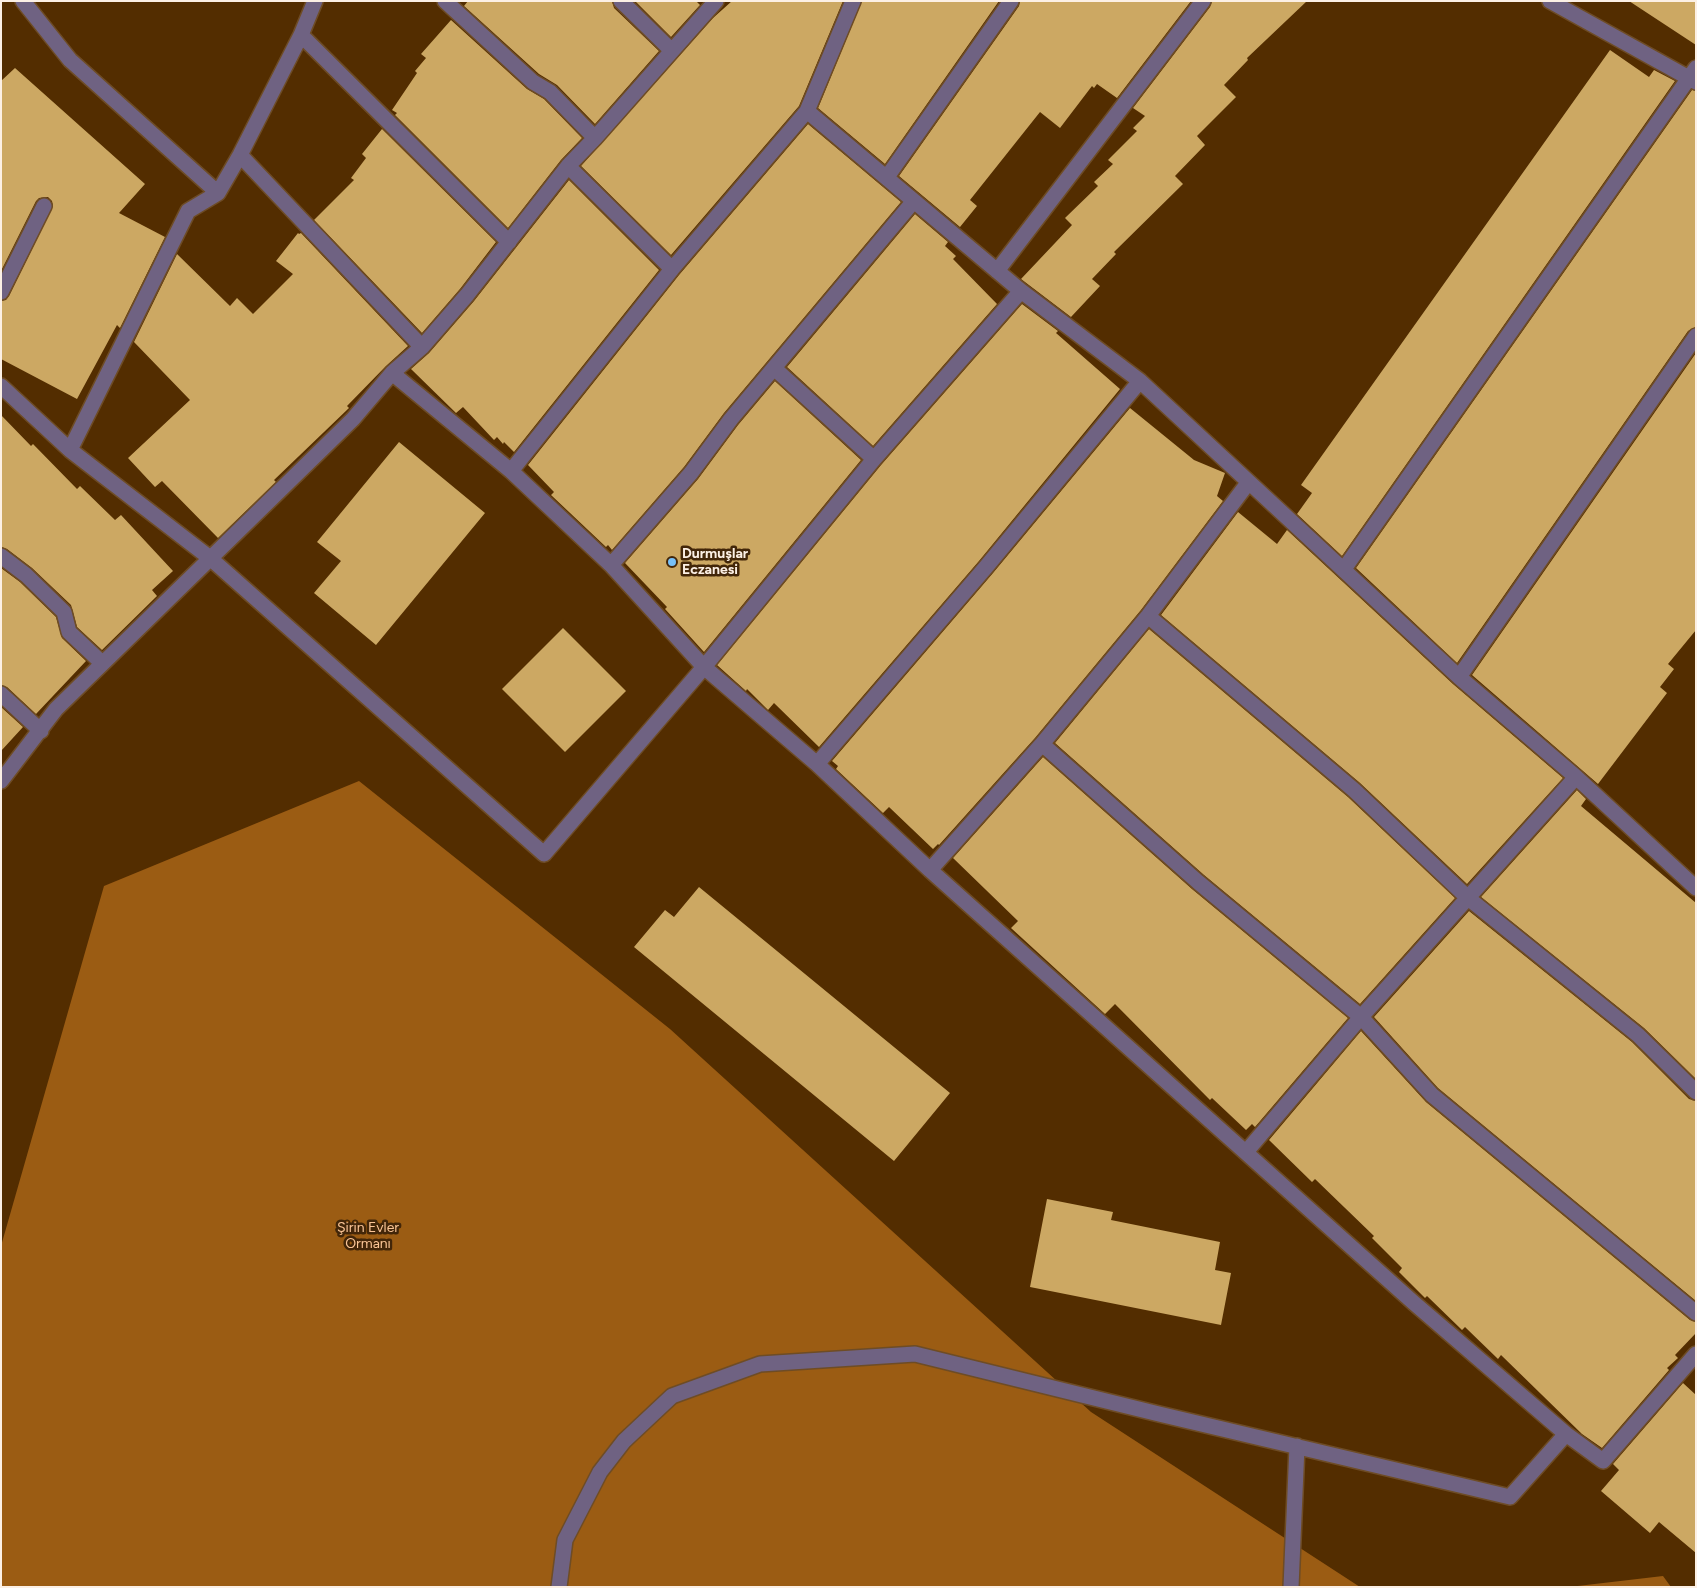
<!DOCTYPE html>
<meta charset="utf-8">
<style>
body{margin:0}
#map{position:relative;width:1697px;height:1588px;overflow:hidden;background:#532d00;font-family:Figtree,sans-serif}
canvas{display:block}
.frame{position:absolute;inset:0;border:2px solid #fcf0e5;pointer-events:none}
</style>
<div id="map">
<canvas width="1697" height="1588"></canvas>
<div class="frame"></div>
</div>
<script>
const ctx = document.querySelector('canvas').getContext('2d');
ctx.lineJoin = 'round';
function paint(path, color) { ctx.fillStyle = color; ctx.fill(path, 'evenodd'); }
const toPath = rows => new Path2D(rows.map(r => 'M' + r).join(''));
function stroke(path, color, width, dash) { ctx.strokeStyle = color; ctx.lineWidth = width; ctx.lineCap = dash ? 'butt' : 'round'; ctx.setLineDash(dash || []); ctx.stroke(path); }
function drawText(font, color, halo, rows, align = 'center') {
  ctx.font = font + ' Figtree,sans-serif'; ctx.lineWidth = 5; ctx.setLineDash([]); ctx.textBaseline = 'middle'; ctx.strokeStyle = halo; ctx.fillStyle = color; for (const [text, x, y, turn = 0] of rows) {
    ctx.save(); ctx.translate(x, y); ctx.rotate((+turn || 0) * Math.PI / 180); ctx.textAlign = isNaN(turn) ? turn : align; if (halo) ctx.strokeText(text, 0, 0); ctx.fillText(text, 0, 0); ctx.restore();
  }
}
paint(toPath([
 [359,781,670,1029,1091,1412,1360,1587,1,1587,1,1246,104,886],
 [1663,1576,1671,1587,1569,1587]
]), '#9b5c13');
paint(toPath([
 [468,1,612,1,614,8,659,51,595,124,557,85,539,74,464,6],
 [635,1,696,1,700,5,671,37],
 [732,1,843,1,799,106,671,255,581,166,713,18],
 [862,1,999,1,885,164,818,108],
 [1020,1,1191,1,1117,98,1097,84,1094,88,1092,86,1060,128,1040,112,970,200,977,206,960,227,899,176,1019,6],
 [1212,1,1307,1,1247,58,1248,60,1224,85,1236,97,1197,136,1205,145,1175,176,1183,184,1114,252,1116,254,1092,279,1100,286,1071,317,1021,279,1072,225,1065,218,1098,186,1094,182,1113,164,1108,160,1137,131,1133,128,1145,116,1133,108,1210,7],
 [1629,1,1696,1,1696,45],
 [451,20,527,89,544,99,582,138,561,160,508,228,395,115,397,113,392,110,417,73,415,71,426,58,421,54],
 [1610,50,1649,77,1654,70,1675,81,1342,556,1297,514,1312,493,1301,485],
 [15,68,145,184,119,213,165,237,120,328,117,325,77,399,1,359,1,301,6,300,9,296,53,206,52,201,48,197,39,198,36,201,1,271,1,81],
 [1692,90,1696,91,1696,327,1688,331,1457,663,1356,568],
 [808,124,901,202,724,413,684,467,612,550,608,545,606,547,551,495,554,492,528,465,679,275],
 [382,129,496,242,460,289,422,333,314,220,354,180,351,178,366,158,362,154],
 [569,180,659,270,514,452,504,442,503,444,497,437,494,440,463,407,456,413,411,369,429,353,474,301],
 [915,214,948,242,945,246,956,256,953,259,997,304,873,446,787,367],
 [298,233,299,234,301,233,408,346,386,366,347,406,349,408,274,480,276,482,218,538,162,481,155,487,128,458,190,400,134,342,177,254,230,306,237,298,253,314,293,274,276,261],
 [1022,304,1058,331,1056,333,1120,389,979,561,819,747,774,703,768,710,747,689,746,691,717,665,881,465],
 [1696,353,1696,630,1668,664,1674,669,1660,687,1667,693,1598,784,1472,675],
 [775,381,861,460,704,652,665,609,667,607,625,563,698,479,738,425],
 [1130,408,1194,460,1225,473,1217,496,1223,501,1141,610,1035,738,939,845,938,844,933,849,889,807,883,813,836,769,838,766,832,761,993,573],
 [1,415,31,446,33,444,77,489,80,486,115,520,121,515,173,571,152,590,157,596,102,650,77,627,71,605,32,568,7,549,1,547],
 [399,442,485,513,376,645,314,593,341,561,317,542],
 [1238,512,1277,544,1287,530,1453,684,1563,778,1467,884,1360,783,1161,615],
 [1,568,20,582,56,617,62,638,86,661,36,714,7,687,1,685],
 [563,628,626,691,565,752,502,689],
 [1149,629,1348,797,1455,898,1360,1004,1204,875,1055,743],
 [1,707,23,727,1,751],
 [1043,757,1192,889,1348,1018,1255,1127,1252,1124,1246,1130,1212,1098,1210,1100,1115,1004,1105,1014,1011,928,1018,921,953,858],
 [1577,790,1586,799,1581,806,1696,903,1696,1079,1644,1028,1481,897],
 [699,887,950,1093,894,1161,634,947,665,910,674,917],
 [1469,911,1632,1042,1689,1099,1696,1101,1696,1301,1438,1088,1374,1017],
 [1361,1031,1426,1102,1690,1320,1696,1322,1696,1333,1675,1355,1678,1358,1667,1368,1669,1370,1602,1448,1582,1434,1501,1355,1498,1359,1465,1327,1462,1330,1427,1296,1425,1298,1399,1272,1402,1268,1372,1238,1374,1236,1315,1179,1312,1182,1269,1140],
 [1047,1199,1113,1212,1111,1220,1220,1242,1215,1270,1231,1273,1221,1325,1030,1287],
 [1683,1383,1696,1395,1696,1553,1659,1522,1650,1533,1601,1491,1619,1470,1613,1464]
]), '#cca863');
const minor = toPath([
 [23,1,70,60,218,193],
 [445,1,533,82,550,92,595,138],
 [621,1,672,51],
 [1550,1,1696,82],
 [301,35,509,242],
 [807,111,1021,291,1140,381,1459,677,1576,777,1696,888],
 [240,155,422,347],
 [568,166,672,269],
 [887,177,1011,1],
 [997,271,1203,1],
 [1,292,44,206],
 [774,368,874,459],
 [392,373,511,471,611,565,704,667,817,764,930,870,1414,1303,1566,1434,1603,1461,1696,1354],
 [1,386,70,450,210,558,544,854,704,667,874,459,1021,291],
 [70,450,188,211,218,193,240,155,301,35,315,1],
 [511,471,672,269,807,111,853,1],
 [1,556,26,575,64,612,69,632,102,663],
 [611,565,691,473,731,419,913,202],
 [1344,569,1696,68],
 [1148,616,1354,790,1468,898,1638,1035,1696,1092],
 [1459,677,1696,336],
 [1,694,41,731],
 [1042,744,1198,882,1361,1017,1432,1095,1696,1313],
 [817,764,986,567,1140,381],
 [1,781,56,709,353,419,392,373,422,347,467,295,568,166,595,138,716,1],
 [930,870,1042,744,1148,616,1248,483],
 [1246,1152,1361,1017,1576,777],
 [559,1587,565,1540,600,1472,624,1441,672,1396,760,1364,915,1354,1159,1414,1510,1497,1566,1434],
 [1291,1587,1297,1446]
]);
stroke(minor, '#6e4c25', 18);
stroke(minor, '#6f6282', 15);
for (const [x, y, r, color] of [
 [672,562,5,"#77c0f7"]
]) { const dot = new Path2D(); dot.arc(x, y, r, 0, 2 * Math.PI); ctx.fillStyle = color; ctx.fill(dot); stroke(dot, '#422609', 2); }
drawText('bold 14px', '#fcf0e5', '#422609', [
 ["Durmuşlar",682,554],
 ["Eczanesi",682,570]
], 'left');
drawText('14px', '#fbc596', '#422609', [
 ["Şirin Evler",368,1228],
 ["Ormanı",368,1244]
]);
</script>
